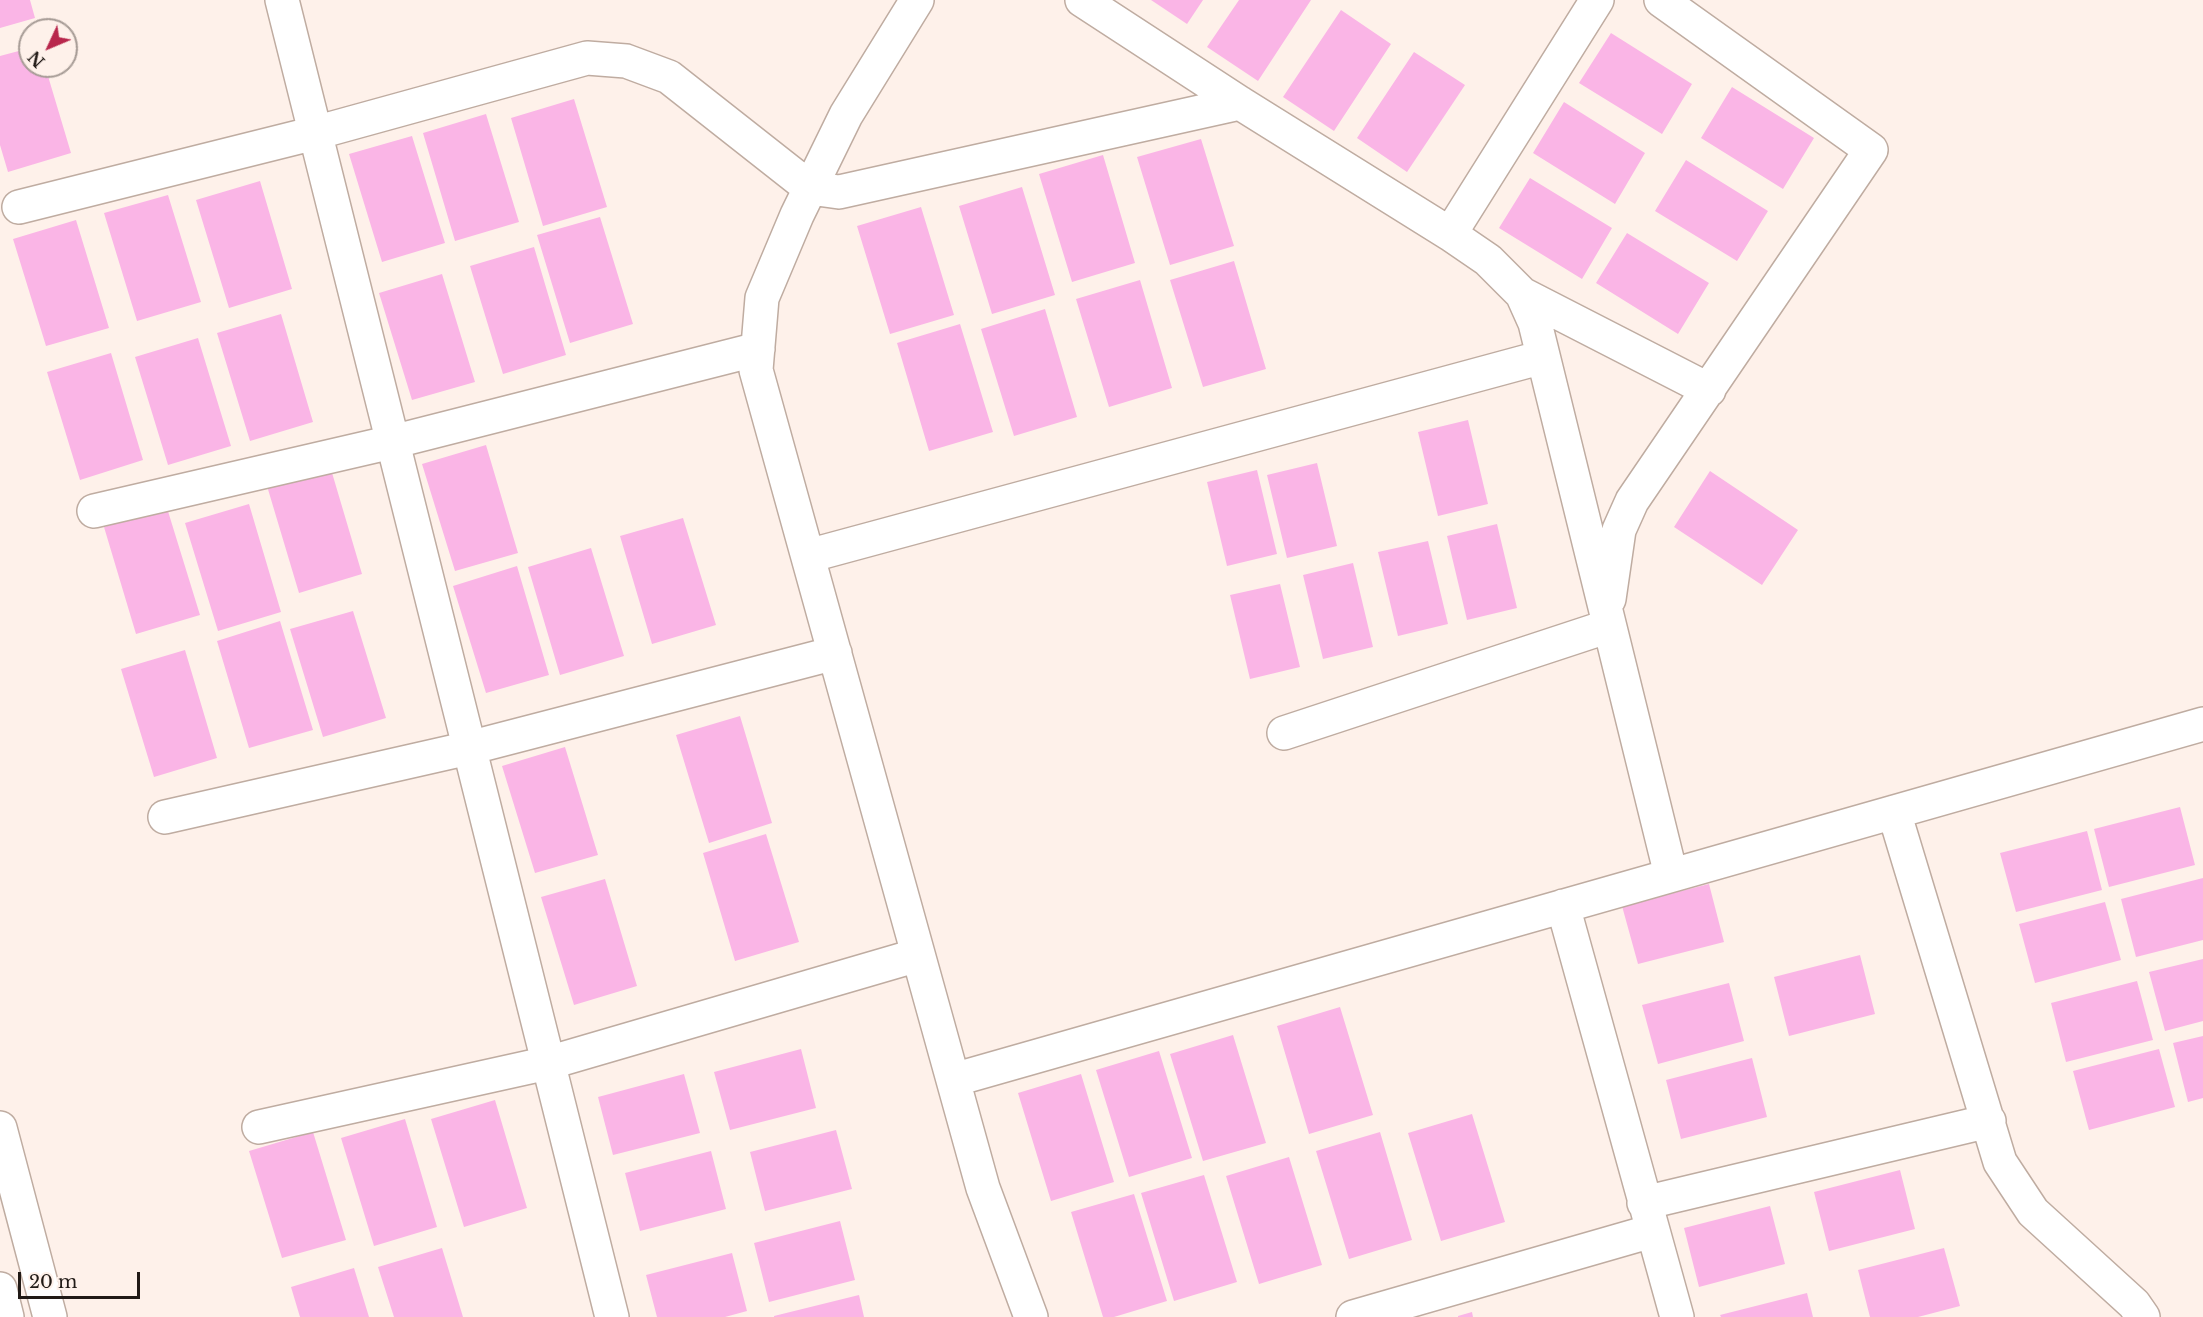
<!DOCTYPE html>
<style>
body{margin:0}
#map{position:relative;width:2203px;height:1317px;overflow:hidden;background:#fef1ea;font-family:"Libre Baskerville",serif}
canvas{display:block}
.north{position:absolute;left:18px;top:18px;width:60px;height:60px;box-sizing:border-box;background:#fef1ea;border:2px solid #a69b95;border-radius:50%;rotate:226deg;font-size:16px;font-weight:700;line-height:24px;text-align:center;color:#211a16}
.north::after{content:'';display:block;margin:auto;width:21px;height:27px;background:#b8274c;clip-path:polygon(50% 0,100% 100%,50% 72%,0 100%)}
.scale{position:absolute;left:18px;top:1272px;width:122px;height:27px;box-sizing:border-box;border:3px solid #211a16;border-top:0;padding-left:8px;font-size:18px;line-height:21px;white-space:nowrap;color:#211a16;-webkit-text-stroke:4px #fef1ea;paint-order:stroke}
</style>
<div id="map">
<canvas width="2203" height="1317"></canvas>
<div class="north">N</div>
<div class="scale">20 m</div>
</div>
<script>
const ctx = document.querySelector('canvas').getContext('2d');
ctx.lineJoin = 'round';
function paint(path, color) { ctx.fillStyle = color; ctx.fill(path, 'evenodd'); }
const toPath = rows => new Path2D(rows.map(r => 'M' + r).join(''));
function stroke(path, color, width, dash) { ctx.strokeStyle = color; ctx.lineWidth = width; ctx.lineCap = dash ? 'butt' : 'round'; ctx.setLineDash(dash || []); ctx.stroke(path); }
paint(toPath([
 [0,0,30,0,35,18,0,28],
 [1151,0,1203,0,1187,24],
 [1239,0,1311,0,1258,81,1207,47],
 [1341,10,1391,44,1334,131,1283,97],
 [1611,33,1692,84,1662,134,1579,83],
 [30,48,30,66,45,66,71,153,8,172,0,145,0,56],
 [1414,52,1465,85,1407,172,1357,138],
 [1732,87,1814,138,1783,189,1701,138],
 [574,99,607,207,543,226,511,118],
 [1564,102,1645,153,1615,204,1533,153],
 [486,114,519,222,455,241,423,133],
 [412,136,445,243,382,262,349,154],
 [1201,139,1234,246,1170,265,1137,157],
 [1103,155,1135,263,1072,282,1039,174],
 [1686,160,1768,211,1737,261,1655,211],
 [1530,178,1612,228,1582,279,1499,228],
 [260,181,292,289,229,308,196,200],
 [1022,187,1055,295,992,314,959,206],
 [168,195,201,302,137,321,104,213],
 [921,207,954,315,890,334,857,226],
 [600,217,633,324,570,343,537,235],
 [76,220,109,328,46,346,13,239],
 [1627,233,1709,283,1678,334,1596,283],
 [534,247,566,355,503,374,470,266],
 [1234,261,1266,369,1203,387,1170,280],
 [442,274,475,382,412,400,379,293],
 [1140,280,1172,388,1109,407,1076,299],
 [1045,309,1077,417,1014,436,981,329],
 [281,314,313,422,250,441,217,333],
 [960,324,993,432,929,451,897,343],
 [198,338,231,446,168,465,135,357],
 [111,353,143,460,80,480,47,372],
 [1468,420,1488,504,1438,516,1418,432],
 [486,445,518,553,455,571,422,464],
 [1317,463,1337,546,1287,558,1267,475],
 [330,466,362,574,299,593,267,486],
 [1257,470,1277,554,1227,566,1207,482],
 [1710,471,1798,530,1762,585,1674,527],
 [249,504,281,612,218,631,185,523],
 [167,508,200,615,136,634,104,527],
 [683,518,716,625,652,644,620,536],
 [1497,524,1517,608,1467,620,1447,536],
 [1428,541,1448,624,1398,636,1378,552],
 [591,548,624,656,560,675,528,567],
 [1353,563,1373,647,1323,659,1303,575],
 [517,566,549,675,486,693,453,586],
 [1280,584,1300,667,1250,679,1230,595],
 [353,611,386,718,323,737,290,629],
 [280,621,313,730,249,748,217,641],
 [185,650,217,758,154,777,121,669],
 [740,716,772,823,709,843,676,735],
 [565,747,598,855,535,873,502,766],
 [2180,807,2195,865,2109,887,2094,829],
 [2087,831,2102,890,2016,912,2000,853],
 [766,834,799,942,735,961,703,853],
 [2203,878,2203,940,2136,957,2121,899],
 [605,879,637,986,574,1005,541,897],
 [1709,884,1724,942,1638,964,1622,906],
 [2105,902,2121,960,2035,983,2019,924],
 [1860,955,1875,1014,1789,1036,1774,977],
 [2203,959,2203,1021,2165,1031,2149,972],
 [2137,981,2153,1040,2066,1062,2051,1003],
 [1729,983,1744,1041,1658,1064,1642,1005],
 [1340,1007,1373,1115,1309,1134,1277,1026],
 [1233,1035,1266,1143,1203,1161,1170,1054],
 [2203,1036,2203,1098,2188,1102,2173,1043],
 [801,1049,816,1108,730,1130,714,1072],
 [2159,1049,2175,1107,2089,1130,2073,1071],
 [1159,1051,1192,1158,1129,1177,1096,1070],
 [1752,1058,1767,1117,1681,1139,1666,1080],
 [684,1074,700,1133,613,1155,598,1097],
 [1081,1074,1114,1182,1051,1201,1018,1093],
 [495,1100,527,1208,464,1227,431,1119],
 [1472,1114,1505,1222,1441,1241,1408,1133],
 [405,1119,437,1227,374,1246,341,1138],
 [836,1130,852,1189,765,1211,750,1152],
 [313,1132,346,1240,282,1258,249,1151],
 [1380,1132,1412,1240,1349,1259,1316,1151],
 [711,1151,726,1209,640,1231,625,1173],
 [1289,1157,1322,1265,1259,1284,1226,1176],
 [1900,1170,1915,1229,1829,1251,1814,1192],
 [1204,1175,1237,1282,1174,1301,1141,1193],
 [1134,1194,1167,1301,1114,1317,1103,1317,1071,1212],
 [1770,1206,1785,1264,1699,1287,1684,1228],
 [840,1221,855,1280,769,1302,754,1243],
 [442,1248,463,1317,394,1317,378,1267],
 [1944,1248,1960,1306,1918,1317,1870,1317,1858,1270],
 [732,1253,747,1311,725,1317,657,1317,646,1275],
 [354,1268,369,1317,300,1317,291,1287],
 [1807,1293,1813,1317,1721,1317,1720,1315],
 [859,1295,864,1317,774,1317,774,1316],
 [1472,1312,1473,1317,1458,1317,1458,1316]
]), '#fab5e6');
const minor = toPath([
 [282,0,612,1317],
 [917,0,846,115,797,215,762,298,756,370,983,1188,1031,1317],
 [1082,0,1240,103,1450,234,1488,260,1522,294,1535,323,1671,875],
 [19,207,315,133,587,58,626,61,669,77,810,188,839,192,1240,103],
 [1450,234,1597,0],
 [1522,294,1709,390],
 [94,511,392,442,758,349],
 [808,556,1543,357],
 [1609,599,1619,530,1632,501,1871,150,1661,0],
 [1284,733,1609,626],
 [1894,812,2000,1162,2033,1212,2134,1304,2143,1317],
 [165,817,469,748,835,653],
 [1563,906,1677,1317],
 [953,1080,2203,724],
 [259,1127,548,1063,918,955],
 [0,1128,50,1317],
 [1644,1203,1989,1121],
 [0,1289,7,1317],
 [1353,1317,1652,1231]
]);
stroke(minor, '#bfaca1', 36);
stroke(minor, '#fff', 33);
</script>
